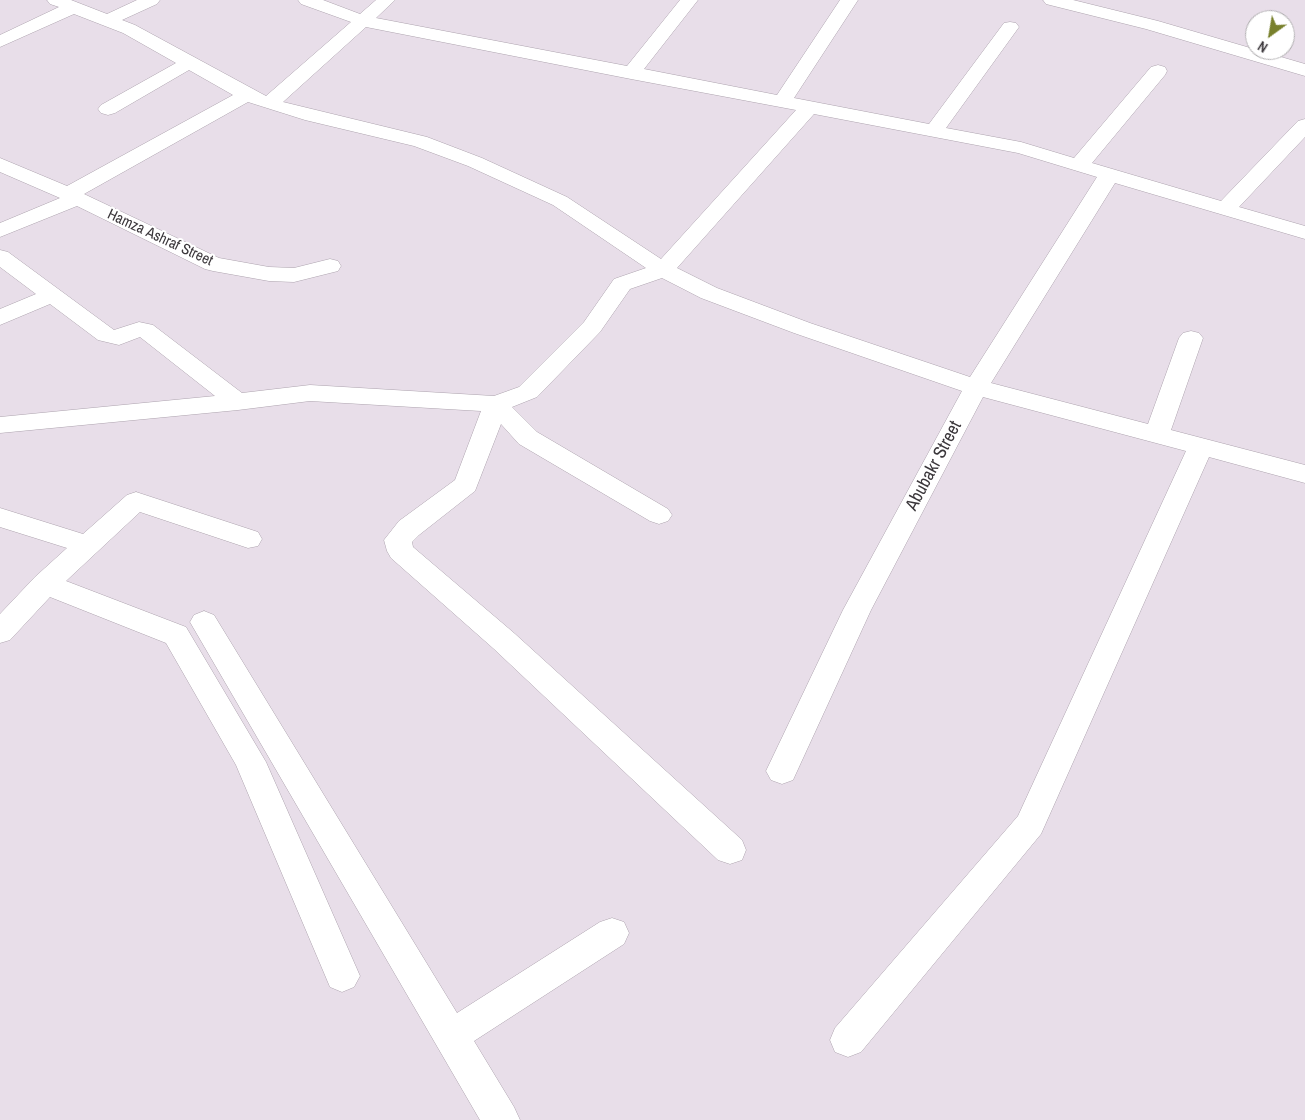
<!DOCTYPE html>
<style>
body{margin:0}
#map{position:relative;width:1305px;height:1120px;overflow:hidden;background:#e8dee9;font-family:"Archivo Narrow",sans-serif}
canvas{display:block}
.north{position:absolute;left:1245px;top:10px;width:50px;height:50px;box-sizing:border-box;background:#fff;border:1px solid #b1afb1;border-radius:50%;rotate:212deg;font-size:14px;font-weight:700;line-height:20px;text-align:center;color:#3b373b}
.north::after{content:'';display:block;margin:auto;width:18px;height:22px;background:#78802c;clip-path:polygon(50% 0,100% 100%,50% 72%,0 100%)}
</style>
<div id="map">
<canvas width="1305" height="1120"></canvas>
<div class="north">N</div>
</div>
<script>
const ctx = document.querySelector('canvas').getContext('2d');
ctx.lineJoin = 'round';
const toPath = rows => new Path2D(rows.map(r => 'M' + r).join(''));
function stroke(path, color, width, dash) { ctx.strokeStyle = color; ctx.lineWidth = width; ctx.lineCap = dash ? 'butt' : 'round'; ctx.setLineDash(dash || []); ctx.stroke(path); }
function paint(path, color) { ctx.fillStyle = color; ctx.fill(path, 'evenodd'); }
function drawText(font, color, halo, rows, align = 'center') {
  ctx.font = font + ' "Archivo Narrow",sans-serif'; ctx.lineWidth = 4; ctx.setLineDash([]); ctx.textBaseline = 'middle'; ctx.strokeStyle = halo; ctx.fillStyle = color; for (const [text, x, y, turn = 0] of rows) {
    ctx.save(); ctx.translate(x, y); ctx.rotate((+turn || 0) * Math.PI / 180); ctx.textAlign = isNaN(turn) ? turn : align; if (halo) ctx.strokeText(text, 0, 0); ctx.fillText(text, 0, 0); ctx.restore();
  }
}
const street = toPath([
 [47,0,71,0,107,14,137,0,160,0,157,4,122,20,135,25,266,96,351,22,301,4,298,0,323,0,360,14,376,0,395,0,376,18,627,66,680,0,698,0,644,69,777,95,840,0,858,0,794,98,929,124,1004,23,1010,22,1016,23,1019,27,946,128,1021,142,1074,158,1151,67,1158,65,1165,67,1167,71,1165,75,1092,163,1221,201,1298,121,1305,119,1305,137,1239,207,1305,226,1305,239,1115,183,991,383,1148,424,1179,338,1183,333,1191,331,1199,333,1203,338,1171,430,1305,465,1305,483,1209,457,1041,834,861,1052,848,1057,835,1052,830,1040,835,1028,1018,816,1186,451,983,397,871,610,793,780,782,784,771,780,766,771,843,610,962,391,794,333,701,298,662,278,630,289,600,332,537,397,512,407,537,432,668,509,672,515,668,521,659,524,650,521,519,444,501,424,475,491,419,535,412,542,413,547,514,633,742,840,746,850,742,860,730,864,718,860,494,649,391,558,387,551,384,540,399,521,455,480,481,411,310,401,238,410,0,433,0,417,215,396,140,337,119,345,98,340,50,304,0,325,0,309,36,294,0,267,0,250,8,252,114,330,139,322,153,325,242,393,310,385,494,396,519,387,584,322,614,279,646,268,553,205,468,166,414,146,305,120,248,102,84,194,219,258,269,267,294,268,330,259,338,261,341,266,338,271,294,282,269,281,213,271,205,269,77,206,0,237,0,223,60,198,0,172,0,158,67,186,233,95,189,70,115,113,108,115,101,113,98,109,101,105,176,63,123,33,74,14,0,47,0,35,59,7,50,4,47,0],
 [366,27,631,79,796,110,661,259,567,197,482,158,427,137,283,102,366,27],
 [814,114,1018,153,1097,177,970,377,810,323,717,288,677,268,814,114],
 [1043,0,1073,0,1158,21,1305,64,1305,76,1146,29,1046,4,1043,0],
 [136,492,258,532,262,539,258,546,248,548,140,512,66,581,186,627,266,762,360,976,354,987,342,992,330,987,236,765,166,643,50,597,10,640,0,643,0,614,35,577,67,548,0,527,0,508,83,534,127,495,136,492],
 [204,611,214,615,457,1013,600,922,612,918,624,922,629,933,624,944,474,1041,514,1107,520,1120,480,1120,190,622,194,615,204,611]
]);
stroke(street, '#ada3ae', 1);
paint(street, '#fff');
drawText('15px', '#3b373b', '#fff', [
 ["Hamza Ashraf Street",160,238,25]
]);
drawText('18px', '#3b373b', '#fff', [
 ["Abubakr Street",934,466,-62]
]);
</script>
